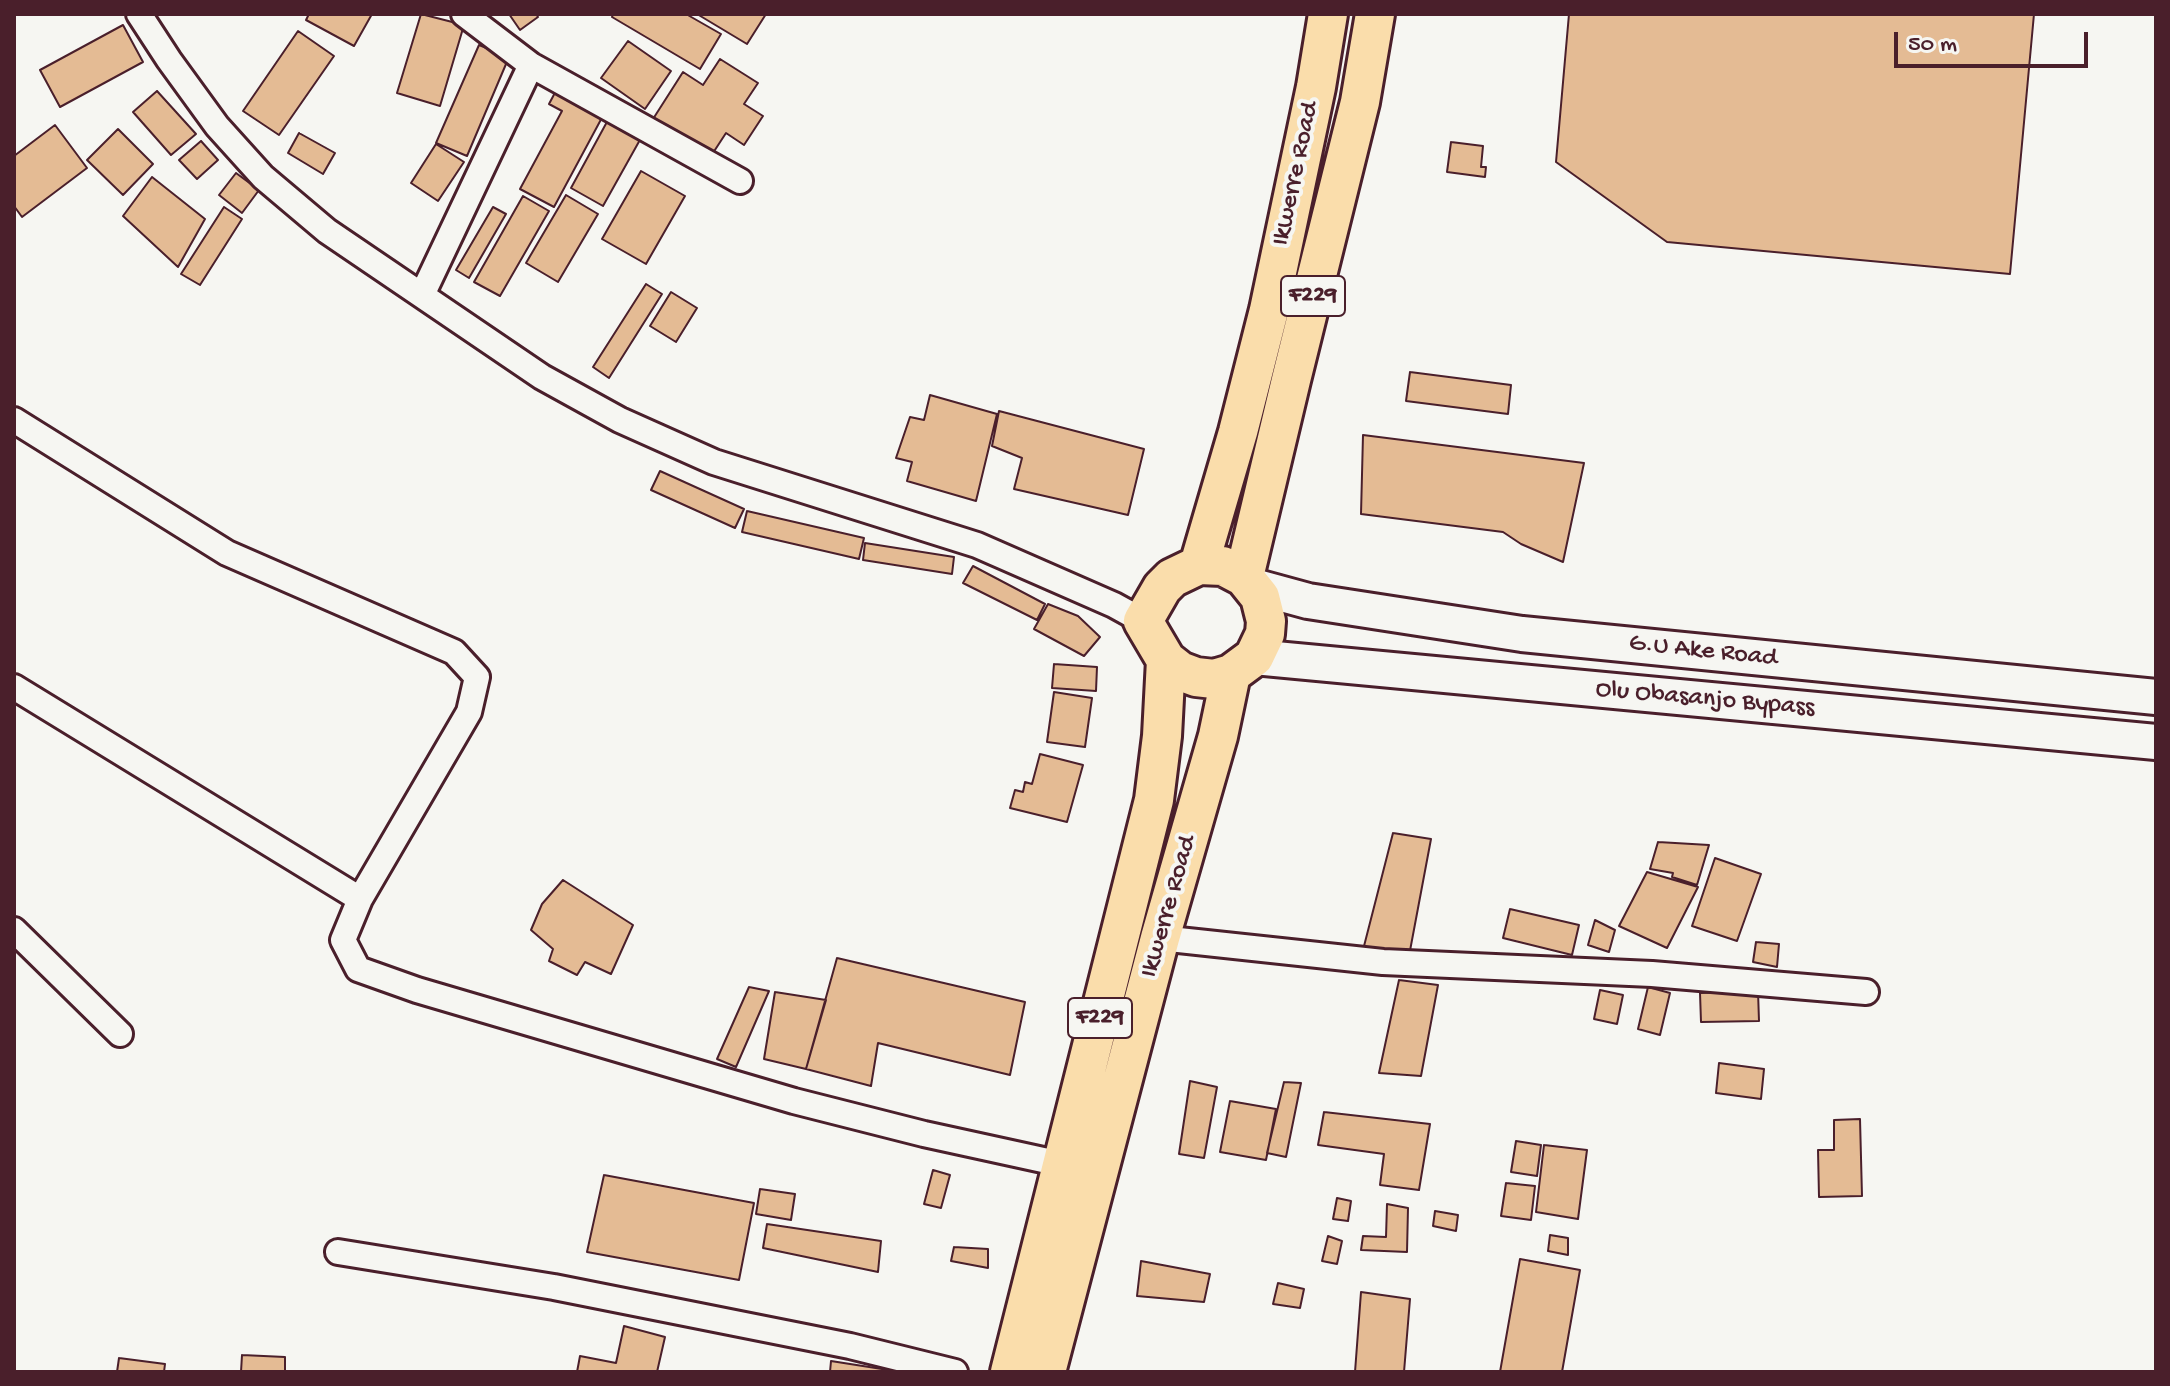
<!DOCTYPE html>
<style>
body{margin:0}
#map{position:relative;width:2170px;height:1386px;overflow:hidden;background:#f6f6f2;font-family:"Gochi Hand",sans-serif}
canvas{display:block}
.frame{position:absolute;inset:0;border:16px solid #4a1f2b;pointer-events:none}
.scale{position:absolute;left:1894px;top:32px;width:194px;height:36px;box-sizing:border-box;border:4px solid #4a1f2b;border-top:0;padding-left:10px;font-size:24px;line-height:28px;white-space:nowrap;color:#4a1f2b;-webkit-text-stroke:6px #f6f6f2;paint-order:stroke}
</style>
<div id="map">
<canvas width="2170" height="1386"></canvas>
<div class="frame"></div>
<div class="scale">50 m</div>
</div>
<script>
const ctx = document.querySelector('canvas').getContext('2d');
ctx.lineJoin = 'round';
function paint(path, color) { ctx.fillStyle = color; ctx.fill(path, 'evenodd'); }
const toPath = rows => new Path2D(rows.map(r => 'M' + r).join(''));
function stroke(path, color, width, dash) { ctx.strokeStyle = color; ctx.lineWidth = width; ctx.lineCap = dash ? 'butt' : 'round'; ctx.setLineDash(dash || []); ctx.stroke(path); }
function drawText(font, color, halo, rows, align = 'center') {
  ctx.font = font + ' "Gochi Hand",sans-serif'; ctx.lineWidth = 8; ctx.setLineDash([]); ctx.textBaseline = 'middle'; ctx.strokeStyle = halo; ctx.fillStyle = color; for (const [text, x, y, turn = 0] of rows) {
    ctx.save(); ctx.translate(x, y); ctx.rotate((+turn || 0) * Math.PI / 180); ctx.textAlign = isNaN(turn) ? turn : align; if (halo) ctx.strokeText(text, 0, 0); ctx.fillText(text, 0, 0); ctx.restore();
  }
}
const building = toPath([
 [309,14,372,14,354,46,306,20,309,14],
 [421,14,464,25,440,106,397,93,421,14],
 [509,14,536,14,538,17,520,30,509,14],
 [613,14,686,14,721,34,700,69,612,17,613,14],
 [697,14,766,14,747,44,697,14],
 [1569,14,2034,14,2010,274,1667,242,1556,162,1569,14],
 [123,25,143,62,60,107,40,70,123,25],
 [298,31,334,56,279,135,243,111,298,31],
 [628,41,671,71,645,109,601,78,628,41],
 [479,45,509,57,467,156,436,143,479,45],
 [720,59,758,83,744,104,763,116,744,145,726,133,711,156,653,119,683,72,703,85,720,59],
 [558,87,605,112,554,207,520,189,562,111,549,104,558,87],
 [157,91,196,134,171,155,133,112,157,91],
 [608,120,641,138,603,206,571,188,608,120],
 [55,125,87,168,22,217,14,206,14,156,55,125],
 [118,129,153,164,123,195,87,160,118,129],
 [299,133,335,153,323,174,288,153,299,133],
 [201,141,218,160,197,179,179,160,201,141],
 [1451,142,1483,146,1481,167,1486,167,1485,177,1447,172,1451,142],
 [436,144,464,162,438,201,411,183,436,144],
 [641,171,685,196,646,264,602,239,641,171],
 [236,173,259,190,242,213,219,195,236,173],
 [152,177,205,219,178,267,123,216,152,177],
 [566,195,598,214,558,282,526,263,566,195],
 [523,196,549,211,500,296,474,282,523,196],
 [224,207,242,219,200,285,181,274,224,207],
 [493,207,506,214,469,278,456,270,493,207],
 [646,284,662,294,609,378,593,367,646,284],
 [671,292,697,308,676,342,650,326,671,292],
 [1410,372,1511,385,1508,414,1406,401,1410,372],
 [930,395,997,414,976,501,907,481,912,462,896,458,910,417,924,420,930,395],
 [999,411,1144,449,1128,515,1014,489,1022,458,992,446,999,411],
 [1363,435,1584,463,1563,562,1521,544,1503,532,1361,514,1363,435],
 [660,471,744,509,735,528,651,490,660,471],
 [747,511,864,538,859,559,742,532,747,511],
 [865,543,954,557,952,574,863,560,865,543],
 [973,566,1045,604,1037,620,963,583,973,566],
 [1048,604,1078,616,1100,637,1084,656,1034,629,1048,604],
 [1054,664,1097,667,1096,691,1052,688,1054,664],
 [1054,692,1092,698,1085,747,1047,742,1054,692],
 [1040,754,1083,765,1067,822,1010,808,1015,790,1023,792,1025,782,1032,784,1040,754],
 [1393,833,1431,839,1409,956,1363,950,1393,833],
 [1658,842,1709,845,1697,885,1672,877,1673,873,1650,869,1658,842],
 [1715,858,1761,874,1737,941,1692,926,1715,858],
 [1647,872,1698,887,1667,948,1619,926,1647,872],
 [563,880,633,925,611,974,585,962,577,975,549,961,553,949,531,930,542,904,563,880],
 [1510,909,1579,925,1572,955,1503,938,1510,909],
 [1595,920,1615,930,1609,952,1588,945,1595,920],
 [1756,942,1779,944,1777,967,1753,962,1756,942],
 [837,958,1025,1002,1010,1075,878,1043,871,1086,806,1069,837,958],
 [1399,980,1438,985,1421,1076,1379,1073,1399,980],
 [749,987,769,991,736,1067,717,1059,749,987],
 [1648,987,1670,993,1660,1035,1638,1029,1648,987],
 [1600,990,1623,995,1617,1024,1594,1019,1600,990],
 [1758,991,1759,1021,1701,1022,1700,993,1758,991],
 [775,992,826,1000,806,1069,764,1059,775,992],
 [1719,1063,1764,1069,1761,1099,1716,1093,1719,1063],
 [1190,1081,1217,1087,1204,1158,1179,1154,1190,1081],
 [1284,1082,1301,1083,1286,1157,1267,1153,1284,1082],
 [1230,1101,1276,1109,1266,1160,1220,1152,1230,1101],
 [1324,1112,1430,1124,1419,1190,1380,1185,1384,1154,1318,1145,1324,1112],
 [1860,1119,1862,1196,1819,1197,1818,1150,1834,1150,1834,1120,1860,1119],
 [1516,1141,1541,1145,1537,1176,1511,1172,1516,1141],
 [1544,1145,1587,1150,1578,1219,1536,1212,1544,1145],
 [933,1170,950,1175,941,1208,924,1204,933,1170],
 [604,1175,754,1203,739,1280,587,1252,604,1175],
 [1506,1183,1535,1186,1531,1220,1501,1216,1506,1183],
 [760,1189,795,1194,791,1220,756,1214,760,1189],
 [1337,1198,1351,1201,1348,1221,1333,1219,1337,1198],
 [1387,1204,1408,1208,1407,1252,1361,1250,1363,1236,1386,1237,1387,1204],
 [1435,1211,1458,1215,1456,1231,1433,1226,1435,1211],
 [767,1224,881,1241,878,1272,763,1248,767,1224],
 [1550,1235,1568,1238,1568,1255,1548,1251,1550,1235],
 [1328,1236,1342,1241,1337,1264,1322,1261,1328,1236],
 [954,1247,988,1249,988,1268,951,1261,954,1247],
 [1520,1259,1580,1270,1562,1372,1500,1372,1520,1259],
 [1141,1261,1210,1274,1204,1302,1137,1296,1141,1261],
 [1278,1283,1304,1289,1300,1308,1273,1304,1278,1283],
 [1361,1292,1410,1299,1404,1372,1355,1372,1361,1292],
 [624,1326,665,1337,657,1372,577,1372,580,1356,616,1363,624,1326],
 [242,1355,285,1357,285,1372,241,1372,242,1355],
 [119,1358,165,1364,164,1372,117,1372,119,1358],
 [831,1361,901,1372,830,1372,831,1361]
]);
paint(building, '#e4bb94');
stroke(building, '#4a1f2b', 2);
const street = toPath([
 [139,14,169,60,217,126,263,177,327,231,542,377,620,420,714,462,977,545,1114,605,1143,621],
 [464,14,531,65,740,181],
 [422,295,531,65],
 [14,420,227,553,454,652,477,677,469,712,360,899,343,940,358,969,417,990,794,1101,924,1134,1075,1167],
 [14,687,360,899],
 [14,930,120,1034],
 [1160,938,1383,962,1652,974,1866,992],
 [338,1252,554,1287,850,1346,955,1372]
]);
const secondary = toPath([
 [1253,586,1308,601,1522,634,2156,697],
 [1254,657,2156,742]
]);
const primary = toPath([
 [1199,565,1238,432,1269,310,1316,87,1328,14],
 [1199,565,1223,566,1244,577,1260,597,1266,621,1265,634,1254,657,1231,674,1214,679,1196,677,1180,671,1166,660,1143,621,1162,588,1172,578,1199,565],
 [1244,577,1291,380,1360,102,1375,14],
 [1010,1372,1154,800,1162,736,1166,660],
 [1046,1372,1160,938,1218,736,1231,674]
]);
stroke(street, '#4a1f2b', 30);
stroke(secondary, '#4a1f2b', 40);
stroke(primary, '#4a1f2b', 44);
stroke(street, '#f6f6f2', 24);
stroke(secondary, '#f6f6f2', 34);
stroke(primary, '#faddab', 38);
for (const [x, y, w] of [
 [1313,296,64],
 [1100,1018,64]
]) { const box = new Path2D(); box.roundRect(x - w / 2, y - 20, w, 40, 6); ctx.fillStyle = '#f6f6f2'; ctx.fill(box); stroke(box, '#4a1f2b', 2); }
drawText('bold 24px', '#4a1f2b', null, [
 ["F229",1313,296],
 ["F229",1100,1018]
]);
drawText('26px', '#4a1f2b', '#f6f6f2', [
 ["Ikwerre Road",1297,174,-78],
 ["G.U Ake Road",1703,652,6],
 ["Olu Obasanjo Bypass",1705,700,5],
 ["Ikwerre Road",1170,907,-74]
]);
</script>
